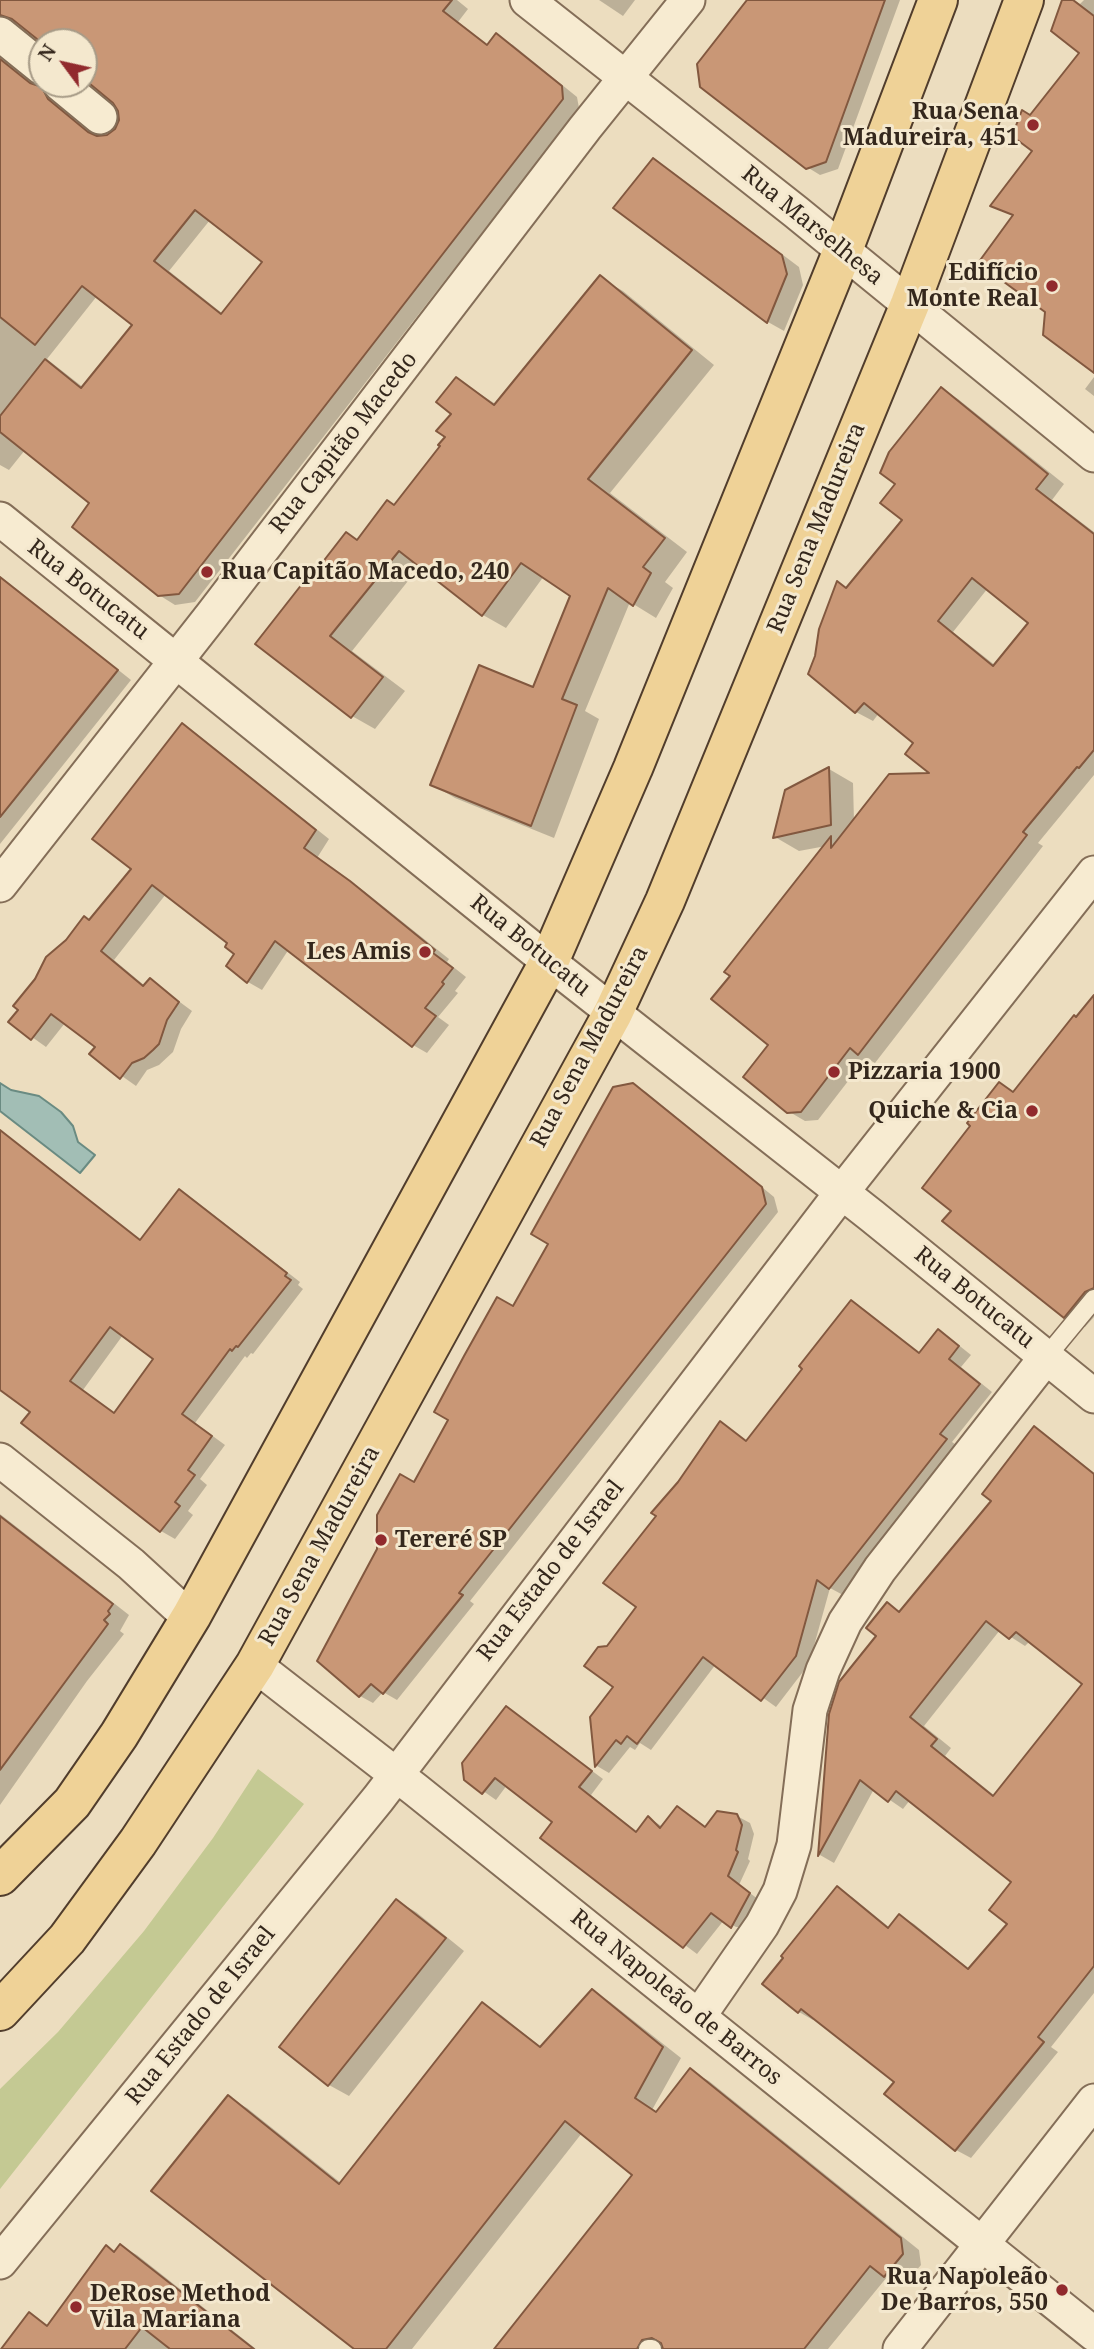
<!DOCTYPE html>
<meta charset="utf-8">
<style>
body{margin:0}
#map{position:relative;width:1094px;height:2349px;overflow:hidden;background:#ecddbf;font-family:"Noto Serif",serif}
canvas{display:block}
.north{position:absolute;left:28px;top:28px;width:70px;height:70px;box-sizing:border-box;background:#f4e8ce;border:2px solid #a79b87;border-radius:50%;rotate:303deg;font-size:19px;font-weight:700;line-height:28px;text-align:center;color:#34271c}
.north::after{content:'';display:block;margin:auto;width:24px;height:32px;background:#912a2d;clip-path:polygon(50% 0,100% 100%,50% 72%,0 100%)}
</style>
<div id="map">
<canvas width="1094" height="2349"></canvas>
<div class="north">N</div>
</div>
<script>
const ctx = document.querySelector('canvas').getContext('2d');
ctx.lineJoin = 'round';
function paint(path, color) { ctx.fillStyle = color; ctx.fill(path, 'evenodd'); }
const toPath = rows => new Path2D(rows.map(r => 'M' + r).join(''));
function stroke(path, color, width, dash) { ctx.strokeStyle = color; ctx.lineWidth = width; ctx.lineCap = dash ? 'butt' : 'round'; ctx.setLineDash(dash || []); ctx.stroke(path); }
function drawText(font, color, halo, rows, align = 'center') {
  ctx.font = font + ' "Noto Serif",serif'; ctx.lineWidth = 6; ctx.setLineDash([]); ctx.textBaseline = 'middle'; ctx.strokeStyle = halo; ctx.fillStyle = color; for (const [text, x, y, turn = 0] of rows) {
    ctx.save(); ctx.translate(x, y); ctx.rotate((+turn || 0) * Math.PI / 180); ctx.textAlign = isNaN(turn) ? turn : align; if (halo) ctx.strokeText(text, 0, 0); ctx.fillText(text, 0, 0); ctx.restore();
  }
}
paint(toPath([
 [258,1769,304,1804,0,2189,0,2089,58,2032,144,1931,213,1838]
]), '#c4c993');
const water = toPath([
 [0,1083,11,1090,39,1096,61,1112,73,1126,78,1142,95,1155,80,1173,0,1111,0,1083]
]);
paint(water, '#a2beb5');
stroke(water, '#6a8b82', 2);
paint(toPath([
 [0,0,457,0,468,9,458,22,489,46,497,36,513,45,577,97,579,108,195,602,175,605,159,595,92,503,25,450,9,470,0,465,0,55,38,88,58,98,64,110,97,138,108,136,116,131,121,120,120,110,114,101,84,77,84,42,20,23,9,25,0,34],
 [210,220,265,262,223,314,169,271],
 [97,296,134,325,84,388,47,359],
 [599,0,635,0,623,16],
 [750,0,900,0,838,169,820,175,807,167],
 [1064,0,1073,0,1080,4,1084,0,1094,0,1094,371,1047,311,1014,216,993,205,1034,150,1031,117,1081,53],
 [654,161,670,170,799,267,803,285,784,331,768,322,615,208],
 [600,278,623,291,714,365,610,493,687,552,665,582,673,588,656,618,630,602,585,711,599,719,554,838,455,798,433,785,534,689,573,596,544,576,506,628,483,615,420,566,352,651,405,691,375,729,352,716,258,644,347,534,358,540,395,507,447,437,453,413,457,379,497,405],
 [1094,377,1094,396,1085,389],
 [942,389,958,399,1064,484,1052,500,1094,532,1094,775,1038,843,1043,846,875,1063,866,1058,818,1120,805,1121,788,1111,771,1045,826,846,799,851,775,837,829,769,853,783,854,821,934,775,915,743,879,713,873,721,856,712,810,674,847,589,904,520,897,484],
 [988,588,1030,623,996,666,953,632],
 [0,576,131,680,0,844],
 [183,725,197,734,329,839,317,858,364,891,449,959,447,962,466,977,455,991,458,993,438,1017,449,1025,427,1053,413,1045,289,949,262,990,248,982,230,943,166,894,114,960,145,986,150,980,192,1011,181,1029,173,1052,159,1065,147,1070,136,1086,91,1054,97,1046,65,1023,46,1047,11,1022,133,868],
 [1094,998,1094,1294,1079,1285,1077,1288,1094,1298,1094,1317,1085,1327,1065,1316,954,1211,973,1125,1000,1084,1014,1092],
 [632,1085,646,1092,774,1197,778,1212,470,1601,474,1604,397,1700,383,1692,373,1703,360,1696,319,1661,415,1484,514,1308],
 [0,1131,141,1240,179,1191,193,1199,300,1282,298,1285,303,1289,253,1354,251,1353,247,1358,245,1356,195,1423,225,1445,200,1479,207,1485,188,1511,193,1515,175,1539,161,1531,32,1412,0,1388],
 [123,1335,156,1359,115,1414,83,1390],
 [852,1302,865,1310,920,1354,938,1331,951,1339,971,1355,961,1367,992,1392,952,1442,959,1447,843,1595,830,1588,809,1664,776,1707,716,1664,651,1750,640,1743,635,1750,630,1747,609,1773,597,1766,592,1717,615,1687,608,1648,638,1607,658,1516,720,1423,747,1442,805,1369],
 [1035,1429,1049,1437,1094,1473,1094,1993,1051,2047,1058,2052,971,2158,956,2150,886,2094,896,2082,815,2018,813,2020,799,2012,837,1889,852,1897,890,1928,899,1916,914,1924,970,1970,1010,1924,1013,1882,910,1800,903,1809,874,1789,834,1863,820,1855,831,1714,878,1635,887,1604,901,1612,993,1501],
 [1000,1630,1025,1646,1030,1641,1084,1684,995,1796,945,1756,951,1748,924,1726],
 [0,1514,129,1615,120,1631,124,1634,87,1681,0,1805],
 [518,1716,603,1779,591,1795,638,1833,649,1818,663,1827,678,1809,706,1828,737,1816,750,1823,754,1834,748,1859,750,1861,739,1885,762,1902,747,1927,736,1927,724,1920,697,1954,542,1838,555,1822,507,1785,496,1800,466,1779],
 [397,1901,416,1912,464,1951,349,2096,329,2085,282,2047],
 [592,1991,610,2002,681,2058,652,2110,658,2113,691,2071,709,2081,919,2250,921,2265,903,2286,887,2277,828,2349,677,2349,660,2339,653,2349,497,2349,635,2175,582,2133,412,2349,357,2349,228,2098,247,2108,341,2183,483,2005,501,2015,542,2048],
 [121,2246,137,2255,256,2349,14,2349,29,2314,49,2326,107,2247,116,2253]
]), '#0003');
const building = toPath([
 [0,0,452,0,443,11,487,45,496,33,562,86,563,99,179,594,158,596,72,527,89,503,0,432,0,416,45,359,81,388,132,325,82,286,35,345,0,317,0,59,30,83,42,87,48,99,88,132,97,136,107,135,115,129,119,120,118,111,113,103,84,79,84,42,42,43,12,19,0,15,0,0],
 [195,210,262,262,221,314,154,261,195,210],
 [747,0,885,0,826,162,806,169,700,87,697,64,747,0],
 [1062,0,1073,0,1094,16,1094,373,1043,335,1045,312,978,263,1013,215,990,206,1032,151,1012,136,1022,110,1030,115,1079,53,1051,31,1062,0],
 [653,158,782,255,787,274,767,323,613,208,653,158],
 [600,275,692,350,588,479,665,538,643,567,651,573,633,606,608,588,562,699,577,705,531,826,430,785,479,665,533,687,570,596,521,563,482,616,399,551,330,636,383,677,351,718,255,644,313,570,315,572,346,532,357,540,387,500,394,505,440,446,438,445,445,437,436,431,451,414,436,402,456,377,494,405,600,275],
 [941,387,1048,474,1036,489,1094,534,1094,750,1079,768,1077,767,1023,832,1027,835,858,1055,850,1048,801,1112,787,1113,743,1077,768,1045,711,999,730,976,724,972,831,836,831,848,889,774,929,773,905,754,913,743,886,721,864,703,855,713,808,674,815,656,819,629,837,581,846,588,902,520,880,503,895,484,880,473,889,452,941,387],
 [972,578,1028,623,993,666,938,621,972,578],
 [0,577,118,670,0,817,0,577],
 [182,723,316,830,304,848,350,881,435,950,433,953,453,968,442,982,444,984,425,1008,436,1016,412,1047,275,941,247,983,226,966,234,954,225,947,227,943,152,885,101,951,143,986,150,978,179,1002,167,1020,159,1044,153,1050,144,1058,132,1063,120,1079,89,1054,95,1047,51,1014,31,1040,8,1022,18,1010,13,1006,35,979,46,957,66,940,84,916,89,920,131,869,92,839,182,723],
 [829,767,831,825,773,838,785,790,829,767],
 [1094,995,1094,1288,1085,1292,1064,1318,942,1221,951,1211,922,1188,970,1126,967,1123,999,1082,1013,1092,1074,1015,1076,1017,1094,995],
 [633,1083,762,1187,766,1204,459,1593,463,1595,383,1694,371,1684,359,1697,317,1661,377,1549,377,1515,400,1474,414,1482,448,1420,434,1412,464,1356,497,1297,513,1306,548,1244,531,1234,613,1087,633,1083],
 [0,1130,140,1240,179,1189,287,1273,285,1276,291,1280,238,1347,236,1346,232,1351,230,1349,182,1414,212,1436,188,1470,195,1475,175,1502,180,1506,160,1532,21,1423,30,1412,0,1390,0,1130],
 [110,1327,153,1359,114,1413,70,1381,110,1327],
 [851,1300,919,1353,938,1329,959,1346,949,1359,980,1384,940,1434,947,1439,829,1589,817,1580,796,1656,761,1701,703,1657,637,1744,627,1736,621,1744,616,1740,595,1767,590,1717,613,1687,584,1666,598,1647,607,1646,636,1607,603,1583,656,1516,651,1513,678,1482,720,1421,746,1441,802,1369,799,1366,851,1300],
 [1034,1426,1094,1474,1094,1966,1038,2037,1044,2042,955,2151,884,2094,894,2082,801,2009,798,2013,762,1984,783,1958,781,1956,837,1886,888,1928,899,1914,968,1969,1007,1924,989,1910,1011,1882,896,1791,888,1802,860,1780,818,1856,829,1714,839,1682,876,1636,866,1628,887,1602,899,1612,942,1560,991,1501,982,1494,1034,1426],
 [986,1621,1009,1639,1016,1632,1082,1684,993,1796,931,1746,937,1739,910,1717,986,1621],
 [0,1516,113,1604,108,1611,110,1614,104,1620,108,1624,0,1770,0,1516],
 [506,1706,592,1771,579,1787,636,1832,648,1816,660,1828,677,1806,705,1827,717,1811,737,1814,742,1825,736,1850,738,1852,728,1876,750,1893,731,1928,711,1913,683,1948,540,1838,552,1822,495,1778,482,1794,464,1780,462,1763,506,1706],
 [396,1899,446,1938,328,2086,279,2047,396,1899],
 [592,1989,663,2047,635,2098,656,2112,690,2068,901,2238,903,2254,884,2277,870,2266,804,2349,663,2349,661,2343,652,2338,642,2340,637,2349,494,2349,632,2175,565,2121,386,2349,354,2349,151,2191,228,2095,339,2184,482,2002,540,2047,592,1989],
 [120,2244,254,2349,170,2349,142,2327,125,2349,1,2349,29,2312,47,2326,106,2245,114,2252,120,2244]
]);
paint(building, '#c99776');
stroke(building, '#82583f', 2);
const lane = toPath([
 [1047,1356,1094,1299],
 [648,2349,652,2349]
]);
const street = toPath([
 [527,0,796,212,1094,455],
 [0,34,42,68],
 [60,84,100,117],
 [0,519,549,962,872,1216,1094,1396],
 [0,885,212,615,585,128,688,0],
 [0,1460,131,1564,190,1618],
 [255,1665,416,1790,1094,2334],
 [699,2016,762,1925,780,1891,794,1845,810,1710,823,1670,845,1622,880,1569,1047,1356],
 [0,2262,378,1799,842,1192,1094,873],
 [900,2349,1094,2101]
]);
const primary = toPath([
 [0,1876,72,1803,119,1735,192,1615,549,962,633,768,843,250,938,0],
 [0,2011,67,1939,138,1842,255,1665,613,1013,665,901,910,304,1024,0]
]);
stroke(lane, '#846e58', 21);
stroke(street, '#846e58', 37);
stroke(primary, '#513d2c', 42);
stroke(lane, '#f7ebd1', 18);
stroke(street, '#f7ebd1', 33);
stroke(primary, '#efd297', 38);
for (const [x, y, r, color] of [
 [1033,125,7,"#912a2d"],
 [1052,286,7,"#912a2d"],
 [207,572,7,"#912a2d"],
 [425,952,7,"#912a2d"],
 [834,1072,7,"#912a2d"],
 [1032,1111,7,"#912a2d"],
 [381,1540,7,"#912a2d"],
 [1062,2290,7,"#912a2d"],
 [76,2307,7,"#912a2d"]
]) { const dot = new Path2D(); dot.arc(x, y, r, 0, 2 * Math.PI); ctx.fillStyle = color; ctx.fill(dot); stroke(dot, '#f4e8ce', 2.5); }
drawText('bold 23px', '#34271c', '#f4e8ce', [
 ["Rua Sena",1019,112],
 ["Madureira, 451",1019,138],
 ["Edifício",1038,273],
 ["Monte Real",1038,299],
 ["Rua Capitão Macedo, 240",221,572,"left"],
 ["Les Amis",411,952],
 ["Pizzaria 1900",848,1072,"left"],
 ["Quiche & Cia",1018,1111],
 ["Tereré SP",395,1540,"left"],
 ["Rua Napoleão",1048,2277],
 ["De Barros, 550",1048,2303],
 ["DeRose Method",90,2294,"left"],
 ["Vila Mariana",90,2320,"left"]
], 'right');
drawText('23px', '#34271c', '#f4e8ce', [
 ["Rua Marselhesa",812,226,39],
 ["Rua Capitão Macedo",344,443,-52],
 ["Rua Sena Madureira",817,528,-68],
 ["Rua Botucatu",88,590,38],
 ["Rua Botucatu",530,946,39],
 ["Rua Sena Madureira",590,1047,-62],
 ["Rua Botucatu",974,1298,39],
 ["Rua Sena Madureira",320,1546,-61],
 ["Rua Estado de Israel",551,1571,-52],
 ["Rua Napoleão de Barros",676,1998,39],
 ["Rua Estado de Israel",201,2016,-51]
]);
</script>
